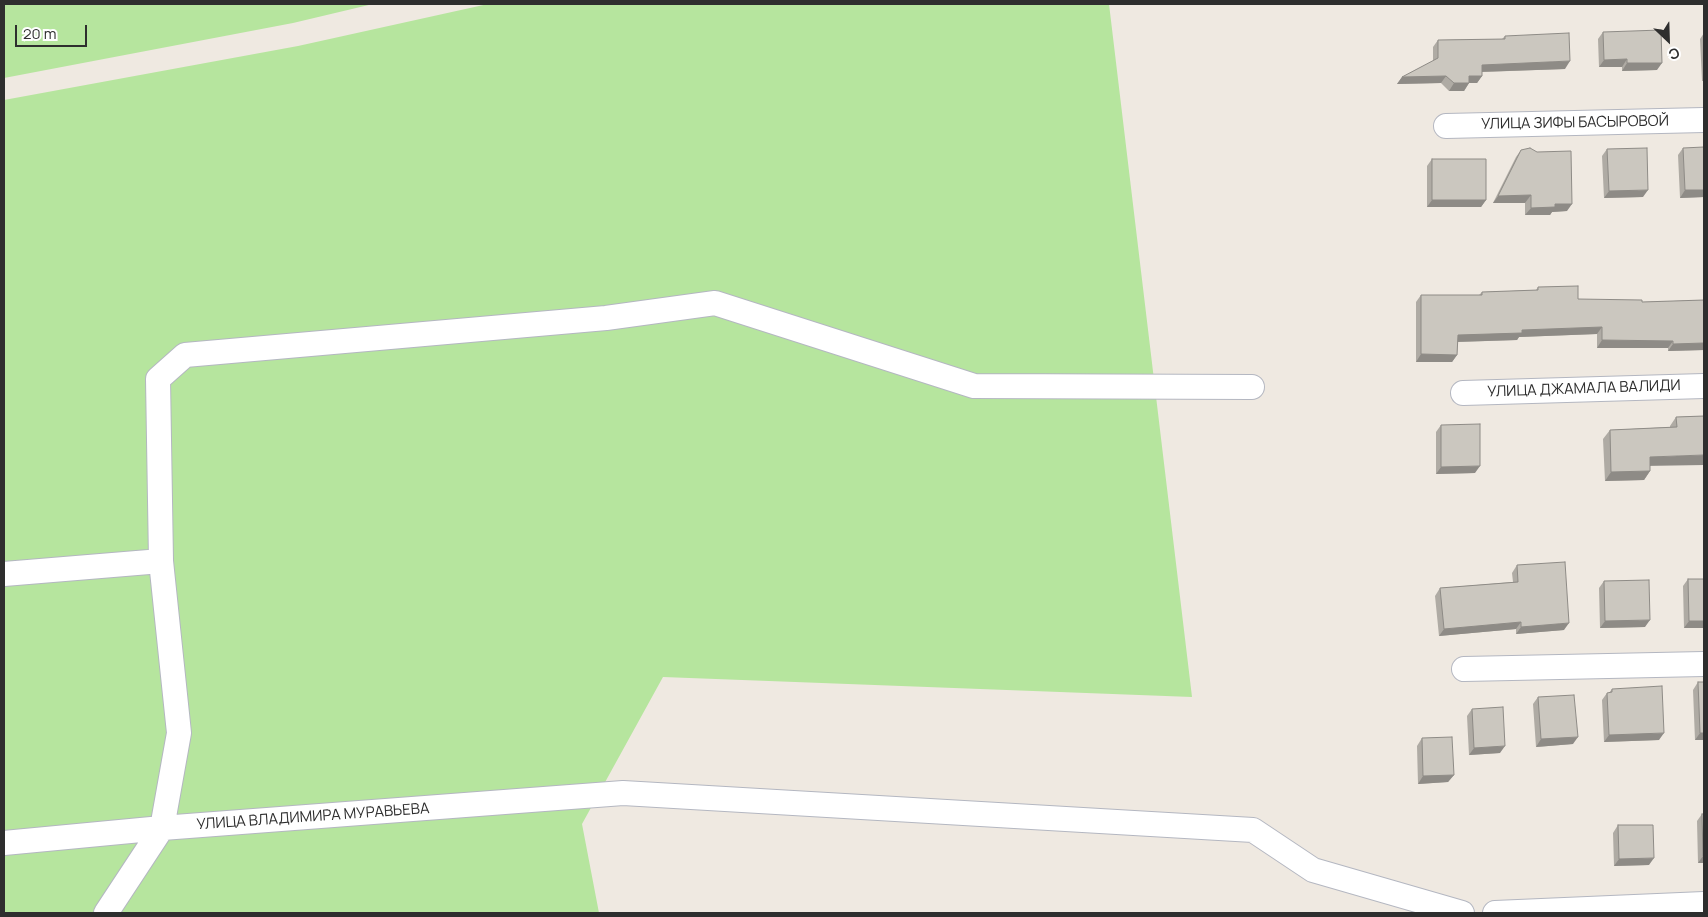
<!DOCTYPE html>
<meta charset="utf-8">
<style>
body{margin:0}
#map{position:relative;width:1708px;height:917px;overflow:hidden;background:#efe9e1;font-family:Manrope,sans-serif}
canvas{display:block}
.frame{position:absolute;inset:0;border:5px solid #2e2e2e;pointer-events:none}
.north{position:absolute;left:1643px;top:15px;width:50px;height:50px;-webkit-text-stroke:4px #fff;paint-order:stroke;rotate:156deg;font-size:14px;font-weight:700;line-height:20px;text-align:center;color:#2e2e2e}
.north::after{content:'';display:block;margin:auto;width:18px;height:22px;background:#2e2e2e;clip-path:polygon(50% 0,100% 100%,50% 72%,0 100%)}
.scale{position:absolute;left:15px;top:25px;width:72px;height:22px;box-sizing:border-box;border:2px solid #2e2e2e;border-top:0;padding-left:6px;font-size:15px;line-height:18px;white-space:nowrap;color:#2e2e2e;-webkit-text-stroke:4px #fff;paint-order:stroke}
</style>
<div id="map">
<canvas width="1708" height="917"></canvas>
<div class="frame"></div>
<div class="north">С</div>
<div class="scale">20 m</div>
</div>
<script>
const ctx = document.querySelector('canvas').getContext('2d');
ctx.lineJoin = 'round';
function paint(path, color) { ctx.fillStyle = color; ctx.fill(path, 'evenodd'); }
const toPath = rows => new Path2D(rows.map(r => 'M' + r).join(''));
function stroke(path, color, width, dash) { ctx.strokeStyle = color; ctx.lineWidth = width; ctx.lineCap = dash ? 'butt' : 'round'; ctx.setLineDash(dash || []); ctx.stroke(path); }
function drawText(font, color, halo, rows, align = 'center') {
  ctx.font = font + ' Manrope,sans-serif'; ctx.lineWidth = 4.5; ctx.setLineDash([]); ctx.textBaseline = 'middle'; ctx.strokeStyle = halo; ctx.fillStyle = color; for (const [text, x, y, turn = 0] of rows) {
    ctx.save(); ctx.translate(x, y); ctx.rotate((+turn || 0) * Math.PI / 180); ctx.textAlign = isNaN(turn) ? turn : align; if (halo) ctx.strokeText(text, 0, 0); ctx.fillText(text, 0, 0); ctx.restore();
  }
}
paint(toPath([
 [4,4,373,4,293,23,4,78],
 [488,4,1109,4,1192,697,663,677,582,824,599,913,4,913,4,100,298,46]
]), '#b6e59e');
const minor = toPath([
 [1446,126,1704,120],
 [1463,393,1704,386],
 [4,574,161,561],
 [1464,669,1704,664],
 [4,843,162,828,623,793,1253,830,1313,870,1462,913],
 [106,913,162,828,179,733,161,561,158,379,185,355,606,318,715,303,974,386,1252,387],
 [1495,913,1704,904]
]);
stroke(minor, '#b4b7c1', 26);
stroke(minor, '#fff', 24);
paint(toPath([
 [1603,32,1657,70,1622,71,1622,67,1599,67,1598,39],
 [1704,33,1704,81,1702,81,1700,39],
 [1505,36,1565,69,1482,72,1482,76,1477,83,1469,83,1464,91,1449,91,1441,83,1397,84,1402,77,1433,61,1433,47,1438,40,1502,39],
 [1683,148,1704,197,1680,198,1678,155],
 [1607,149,1643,197,1604,198,1602,156],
 [1521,150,1567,211,1552,212,1550,215,1525,215,1525,203,1493,203,1516,157],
 [1432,159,1486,200,1481,207,1427,207,1427,166],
 [1538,287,1578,299,1642,302,1704,300,1704,350,1668,351,1668,348,1597,348,1597,334,1519,337,1517,340,1458,342,1457,355,1452,362,1416,362,1416,302,1421,295,1479,295,1482,292,1536,290],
 [1704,416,1650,466,1650,471,1644,480,1605,481,1603,439,1610,430,1670,427,1670,426,1676,417],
 [1441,425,1475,473,1436,474,1436,432],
 [1517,565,1564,630,1516,634,1516,629,1439,636,1435,596,1440,588,1513,582,1512,573],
 [1688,579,1704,579,1704,628,1684,628,1683,586],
 [1604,581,1645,627,1600,628,1599,588],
 [1698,682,1704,740,1695,740,1693,690],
 [1612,689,1659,740,1604,742,1602,700,1607,693,1609,693],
 [1538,697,1573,744,1536,747,1533,704],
 [1472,709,1500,753,1469,755,1467,716],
 [1422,738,1454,775,1448,782,1418,784,1417,746],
 [1702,814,1704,863,1698,863,1697,821],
 [1618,825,1649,865,1614,866,1613,833]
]), '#afaba4');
paint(toPath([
 [1627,59,1622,67,1599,67,1604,60],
 [1570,61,1565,69,1477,72,1482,65],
 [1627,63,1662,63,1657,70,1622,71],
 [1446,76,1441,83,1397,84,1402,77],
 [1469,76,1482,76,1477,83,1464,83],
 [1454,83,1469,83,1464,91,1449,91],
 [1648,190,1643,197,1604,198,1609,191],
 [1685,190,1704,190,1704,197,1680,198],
 [1531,195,1525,203,1493,203,1498,196],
 [1432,200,1486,200,1481,207,1427,207],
 [1555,204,1572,204,1567,211,1552,212,1550,215,1525,215,1531,208],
 [1602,327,1597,334,1519,337,1517,340,1453,342,1458,335,1522,330],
 [1602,340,1673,341,1668,348,1597,348],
 [1704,343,1704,350,1668,351,1673,344],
 [1421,354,1457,355,1452,362,1416,362],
 [1704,455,1704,465,1643,466,1650,457],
 [1480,466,1475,473,1436,474,1441,467],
 [1650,471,1644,480,1605,481,1611,472],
 [1650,620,1645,627,1600,628,1605,621],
 [1689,621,1704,621,1704,628,1684,628],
 [1521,622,1516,629,1439,636,1444,629],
 [1569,623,1564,630,1516,634,1521,627],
 [1664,733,1659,740,1604,742,1609,735],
 [1700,733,1704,733,1704,740,1695,740],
 [1578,737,1573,744,1536,747,1541,739],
 [1505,746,1500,753,1469,755,1474,748],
 [1454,775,1448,782,1418,784,1423,776],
 [1703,856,1704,856,1704,863,1698,863],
 [1654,858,1649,865,1614,866,1619,859]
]), '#8e8b86');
const building = toPath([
 [1661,30,1662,63,1627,63,1627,59,1604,60,1603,32,1661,30],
 [1569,33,1570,61,1482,65,1482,76,1469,76,1469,83,1454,83,1446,76,1402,77,1438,58,1438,40,1505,39,1505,36,1569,33],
 [1704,147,1704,190,1685,190,1683,148,1704,147],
 [1530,148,1537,152,1571,151,1572,204,1555,204,1555,207,1531,208,1531,195,1498,196,1521,150,1530,148],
 [1647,148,1648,190,1609,191,1607,149,1647,148],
 [1432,159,1486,159,1486,200,1432,200,1432,159],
 [1578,286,1578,299,1642,300,1642,302,1704,300,1704,343,1673,344,1673,341,1602,340,1602,327,1522,330,1522,333,1458,335,1457,355,1421,354,1421,295,1482,295,1482,292,1538,290,1538,287,1578,286],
 [1704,416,1704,455,1650,457,1650,471,1611,472,1610,430,1677,427,1676,417,1704,416],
 [1480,424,1480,466,1441,467,1441,425,1480,424],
 [1565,562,1569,623,1521,627,1521,622,1444,629,1440,588,1518,582,1517,565,1565,562],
 [1688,579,1704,579,1704,621,1689,621,1688,579],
 [1649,580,1650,620,1605,621,1604,581,1649,580],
 [1698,682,1704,682,1704,733,1700,733,1698,682],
 [1662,686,1664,733,1609,735,1607,693,1612,692,1612,689,1662,686],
 [1574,695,1578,737,1541,739,1538,697,1574,695],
 [1503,707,1505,746,1474,748,1472,709,1503,707],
 [1452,737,1454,775,1423,776,1422,738,1452,737],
 [1702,814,1704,814,1704,856,1703,856,1702,814],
 [1618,825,1653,825,1654,858,1619,859,1618,825]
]);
paint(building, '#cbc7bf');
stroke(building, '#8e8b86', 1);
drawText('15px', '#2e2e2e', '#fff', [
 ["УЛИЦА ЗИФЫ БАСЫРОВОЙ",1575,123,-1],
 ["УЛИЦА ДЖАМАЛА ВАЛИДИ",1584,389,-2],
 ["УЛИЦА ВЛАДИМИРА МУРАВЬЕВА",313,817,-4]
]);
</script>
